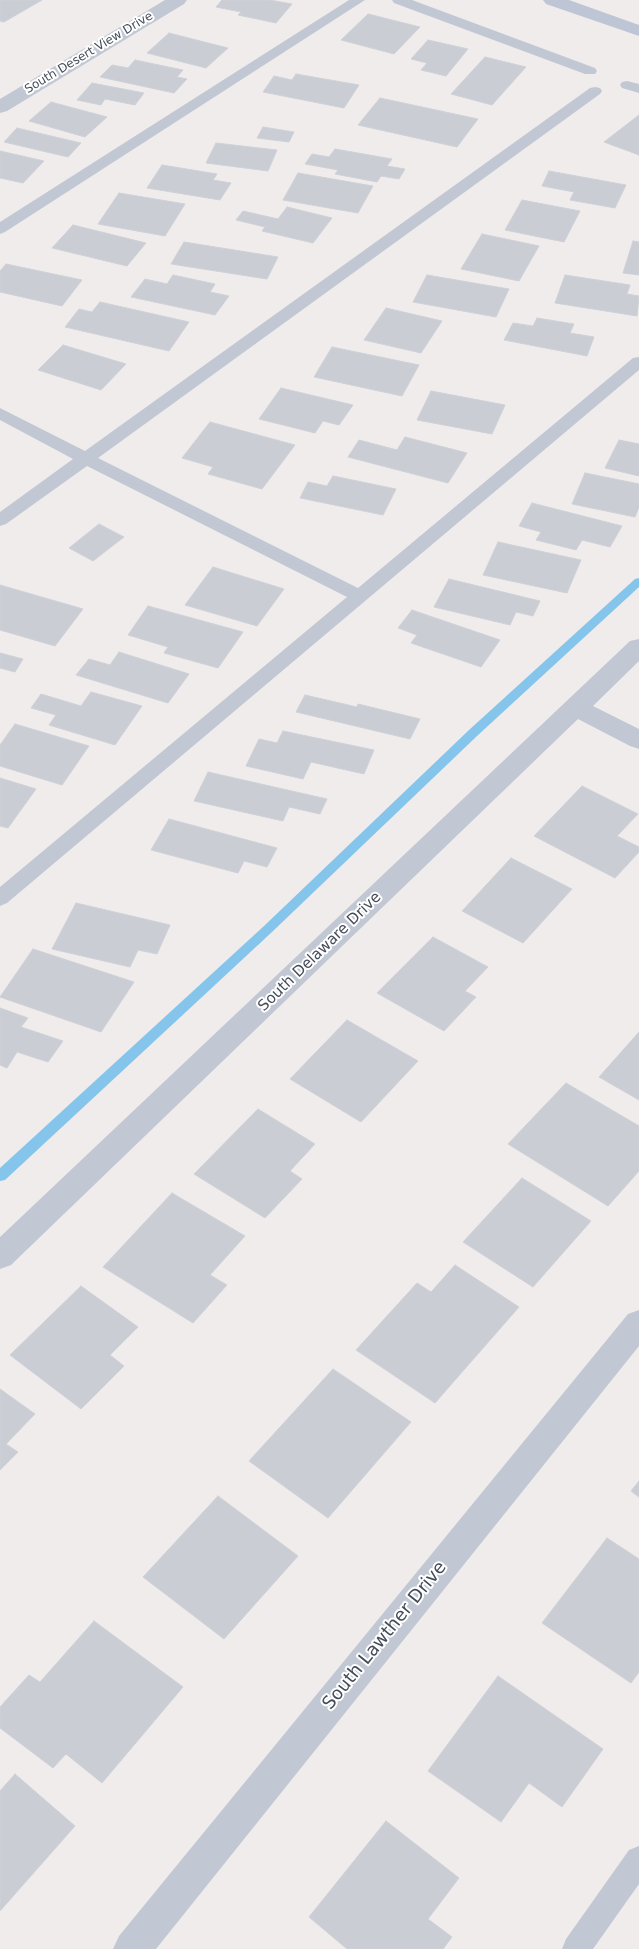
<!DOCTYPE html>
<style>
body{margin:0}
canvas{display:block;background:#efeceb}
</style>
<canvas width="639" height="1949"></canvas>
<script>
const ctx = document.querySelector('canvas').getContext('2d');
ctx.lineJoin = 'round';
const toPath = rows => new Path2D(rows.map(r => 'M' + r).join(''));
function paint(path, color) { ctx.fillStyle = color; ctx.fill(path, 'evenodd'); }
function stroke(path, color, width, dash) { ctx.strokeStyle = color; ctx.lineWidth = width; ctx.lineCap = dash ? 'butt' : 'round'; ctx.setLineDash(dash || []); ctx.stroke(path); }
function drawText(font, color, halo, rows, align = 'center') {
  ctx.font = font + ' "DejaVu Sans",sans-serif'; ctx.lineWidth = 4; ctx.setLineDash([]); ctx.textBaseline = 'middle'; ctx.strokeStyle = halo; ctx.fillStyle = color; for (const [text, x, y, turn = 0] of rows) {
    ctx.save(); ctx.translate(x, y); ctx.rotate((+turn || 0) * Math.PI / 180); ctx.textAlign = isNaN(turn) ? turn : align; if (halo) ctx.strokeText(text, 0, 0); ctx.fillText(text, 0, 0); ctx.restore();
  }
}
paint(toPath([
 [639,578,639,587,477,736,272,932,5,1180,0,1181,0,1168,264,926,469,730,635,579,639,578]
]), '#85c5eb');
const building = toPath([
 [0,0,42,0,4,22,0,21,0,0],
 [222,0,270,0,292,4,276,23,238,15,241,12,216,7,222,0],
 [368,14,420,27,394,54,341,40,368,14],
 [169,33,228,48,206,68,147,53,169,33],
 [428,40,468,49,446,76,421,70,427,63,411,59,428,40],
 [485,57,526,67,492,105,451,94,485,57],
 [135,60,183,70,177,77,187,79,174,93,100,77,112,65,128,68,135,60],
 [296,74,359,85,344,108,263,92,274,76,292,80,296,74],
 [92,83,144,93,135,105,105,99,101,105,77,100,92,83],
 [380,98,478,119,457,147,358,125,380,98],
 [51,102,107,117,85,137,29,121,51,102],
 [639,115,639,155,604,142,639,115],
 [263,127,294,132,289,142,257,138,263,127],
 [17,128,81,143,68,157,4,142,17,128],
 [216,143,277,150,268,171,206,163,216,143],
 [335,149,392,159,387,166,405,169,399,179,381,176,377,182,335,174,338,170,305,164,312,154,329,157,335,149],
 [0,151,44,161,23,183,0,178,0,151],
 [162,165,217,174,213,180,231,183,220,200,147,188,162,165],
 [549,171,626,185,615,208,570,200,574,192,542,186,549,171],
 [298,173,373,186,358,213,283,200,298,173],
 [119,193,185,204,165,236,98,224,119,193],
 [522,200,580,211,564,242,505,230,522,200],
 [287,207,332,218,313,243,262,231,265,227,236,220,243,211,278,219,287,207],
 [73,225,146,243,127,266,52,248,73,225],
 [482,234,539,246,519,281,461,269,482,234],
 [633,241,639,242,639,275,623,273,633,241],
 [184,242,278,257,267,279,171,264,184,242],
 [6,264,82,280,62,306,0,292,0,271,6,264],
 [173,275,215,284,210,292,229,296,215,315,131,297,145,279,167,284,173,275],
 [427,275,509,289,496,317,413,302,427,275],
 [565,275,630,285,627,294,639,296,637,316,555,303,565,275],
 [100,302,189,322,169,351,65,327,79,309,92,312,100,302],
 [386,308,442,321,421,353,364,340,386,308],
 [537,318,574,324,570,333,594,337,587,356,504,340,513,323,533,326,537,318],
 [63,345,126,364,101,390,38,370,63,345],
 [332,347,419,365,402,396,314,377,332,347],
 [281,388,353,405,339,425,323,421,315,433,259,419,281,388],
 [431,391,505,405,492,434,417,420,431,391],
 [210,422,295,445,262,489,208,474,213,467,182,458,210,422],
 [405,437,467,453,448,483,348,457,359,440,397,450,405,437],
 [619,440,639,444,639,476,605,468,619,440],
 [585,473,639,484,639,507,635,517,572,504,585,473],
 [333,476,396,489,383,515,300,498,308,482,327,486,333,476],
 [532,503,622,526,610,547,582,540,576,550,536,540,541,532,519,526,532,503],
 [99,524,124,537,93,561,69,548,99,524],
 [498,542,581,560,567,593,483,575,498,542],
 [213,567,284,589,257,626,185,605,213,567],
 [449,579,540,601,533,616,516,612,510,625,434,607,449,579],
 [0,585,83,609,55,646,0,630,0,585],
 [148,606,243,632,218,668,164,653,168,647,128,635,148,606],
 [412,610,500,640,481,667,411,643,417,635,398,628,412,610],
 [119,652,189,674,168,703,76,675,89,659,110,665,119,652],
 [0,653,23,659,15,672,0,668,0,653],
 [91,692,142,706,115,745,49,725,56,715,31,708,41,694,81,706,91,692],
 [305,695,357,707,358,704,420,719,410,739,296,712,305,695],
 [15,724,89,746,62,785,0,766,0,745,15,724],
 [283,731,374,750,364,774,311,762,303,779,246,766,259,739,277,743,283,731],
 [208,772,327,799,320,814,289,807,283,821,194,801,208,772],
 [0,778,36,789,8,828,0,826,0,778],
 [582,786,638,814,617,836,639,847,639,852,615,878,534,836,582,786],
 [169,819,277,848,267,867,244,861,238,873,151,850,169,819],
 [511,858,572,889,523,943,462,911,511,858],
 [76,903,170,925,157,954,138,950,130,967,52,949,76,903],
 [433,937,488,967,465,991,476,997,444,1031,377,993,433,937],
 [33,949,134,982,101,1032,0,997,33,949],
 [0,1008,28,1018,21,1027,63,1041,48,1062,17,1052,7,1068,0,1065,0,1008],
 [347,1020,418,1061,361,1122,290,1079,347,1020],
 [639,1032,639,1100,599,1077,639,1032],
 [566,1083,639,1126,639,1171,608,1206,508,1144,566,1083],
 [258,1109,315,1144,290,1171,302,1179,265,1218,194,1174,258,1109],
 [522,1178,591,1221,533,1287,463,1242,522,1178],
 [172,1193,245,1236,210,1275,227,1285,193,1323,103,1267,172,1193],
 [455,1265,519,1307,435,1403,356,1350,417,1283,431,1292,455,1265],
 [81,1286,138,1327,110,1355,124,1366,81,1409,10,1355,81,1286],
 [333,1369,411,1422,328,1518,249,1461,333,1369],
 [0,1389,35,1414,6,1444,18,1452,0,1470,0,1389],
 [639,1481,639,1497,631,1491,639,1481],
 [218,1496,298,1556,224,1639,143,1577,218,1496],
 [607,1538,639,1559,639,1672,631,1683,542,1623,607,1538],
 [94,1621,183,1687,102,1783,66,1754,53,1768,0,1728,0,1707,29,1675,40,1682,94,1621],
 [498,1676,603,1749,562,1807,529,1783,501,1822,428,1771,498,1676],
 [15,1774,75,1826,0,1911,0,1791,15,1774],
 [386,1821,459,1878,428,1919,452,1937,443,1949,347,1949,309,1917,386,1821]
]);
paint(building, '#cbcdd4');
stroke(building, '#cfd1d8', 1);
paint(toPath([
 [349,0,365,0,5,232,0,234,0,222,349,0],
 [392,0,412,0,595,68,597,71,595,74,585,74,394,3,392,0],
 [627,81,639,84,639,93,622,88,620,85,622,82,627,81],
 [595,87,600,88,602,91,600,94,98,458,358,588,633,358,639,357,639,370,7,903,0,906,0,887,347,597,87,466,6,524,0,526,0,512,73,459,0,420,0,408,85,451,590,88,595,87],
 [639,1846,639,1884,593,1949,562,1949,566,1939,629,1850,639,1846]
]), '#c2c8d3');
paint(toPath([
 [165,0,187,0,184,4,7,111,0,113,0,99,165,0],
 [639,639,639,661,593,706,639,729,639,749,630,746,578,719,11,1265,0,1269,0,1237,630,641,639,639],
 [639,1310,639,1346,156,1949,113,1949,119,1936,628,1314,639,1310]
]), '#c2c8d3');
paint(toPath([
 [543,0,569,0,639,25,639,36,546,4,543,0]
]), '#bec5d5');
drawText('12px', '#444c59', '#fff', [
 ["South Desert View Drive",89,53,-31]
]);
drawText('15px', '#444c59', '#fff', [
 ["South Delaware Drive",320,952,-44]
]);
drawText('18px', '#444c59', '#fff', [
 ["South Lawther Drive",385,1636,-51]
]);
</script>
